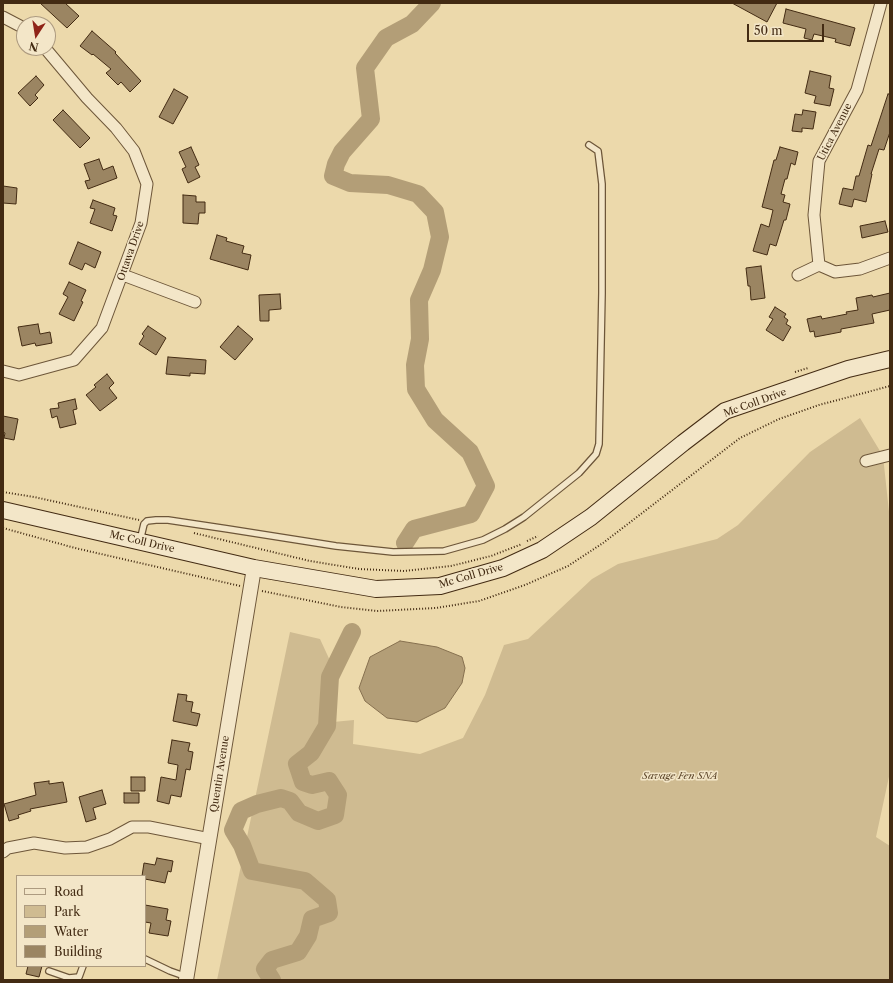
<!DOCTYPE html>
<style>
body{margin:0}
#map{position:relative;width:893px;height:983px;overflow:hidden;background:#ecd9ab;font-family:"Libre Caslon Text",serif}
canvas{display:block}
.frame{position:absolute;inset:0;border:4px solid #432b13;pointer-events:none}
.legend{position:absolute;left:16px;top:875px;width:130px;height:92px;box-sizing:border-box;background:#f3e6c8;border:1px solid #ad9b80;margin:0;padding:5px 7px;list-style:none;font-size:12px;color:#432b13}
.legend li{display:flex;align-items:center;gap:8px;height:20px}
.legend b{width:20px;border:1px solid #ad9b80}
.north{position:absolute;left:16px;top:16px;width:40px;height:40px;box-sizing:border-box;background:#f3e6c8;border:1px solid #ad9b80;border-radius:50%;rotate:192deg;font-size:11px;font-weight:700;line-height:16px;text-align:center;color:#432b13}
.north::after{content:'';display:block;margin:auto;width:14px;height:18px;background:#8f2418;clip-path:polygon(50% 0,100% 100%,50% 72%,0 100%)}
.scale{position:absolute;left:747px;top:24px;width:77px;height:18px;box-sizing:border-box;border:2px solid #432b13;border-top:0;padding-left:5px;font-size:12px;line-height:14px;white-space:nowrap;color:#432b13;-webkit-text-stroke:3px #f3e6c8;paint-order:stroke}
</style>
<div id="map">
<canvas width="893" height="983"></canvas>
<div class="frame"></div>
<ul class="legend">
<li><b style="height:5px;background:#f3e6c8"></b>Road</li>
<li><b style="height:11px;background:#cfbb91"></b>Park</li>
<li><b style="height:11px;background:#b39e77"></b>Water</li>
<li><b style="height:11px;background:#9b8562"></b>Building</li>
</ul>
<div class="north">N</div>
<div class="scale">50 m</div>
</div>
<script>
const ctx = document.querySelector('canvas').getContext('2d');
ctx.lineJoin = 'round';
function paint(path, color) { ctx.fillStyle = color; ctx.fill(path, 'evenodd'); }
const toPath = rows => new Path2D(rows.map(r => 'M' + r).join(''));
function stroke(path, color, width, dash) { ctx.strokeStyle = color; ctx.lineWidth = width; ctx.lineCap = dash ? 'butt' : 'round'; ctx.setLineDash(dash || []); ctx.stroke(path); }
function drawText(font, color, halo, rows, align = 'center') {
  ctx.font = font + ' "Libre Caslon Text",serif'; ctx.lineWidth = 3; ctx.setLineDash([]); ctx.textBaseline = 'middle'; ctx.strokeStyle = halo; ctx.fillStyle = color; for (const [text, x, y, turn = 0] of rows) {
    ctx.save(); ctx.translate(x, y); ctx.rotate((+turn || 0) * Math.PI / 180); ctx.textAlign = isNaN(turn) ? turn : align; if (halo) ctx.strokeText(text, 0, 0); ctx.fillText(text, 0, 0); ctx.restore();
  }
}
paint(toPath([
 [860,418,883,456,890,521,890,772,876,837,890,846,890,980,217,980,290,632,320,639,338,678,327,690,333,722,354,720,353,744,420,754,463,738,485,695,504,645,528,639,592,579,618,564,717,539,738,525,810,452]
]), '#cfbb91');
const water = toPath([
 [400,641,437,647,462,657,465,668,462,683,445,708,417,722,387,718,365,701,359,688,370,657,400,641]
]);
paint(water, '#b39e77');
stroke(water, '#86704f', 1);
stroke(toPath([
 [405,543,414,529,471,514,486,486,470,452,435,420,416,389,415,365,420,339,419,300,432,270,440,237,435,212,418,194,388,185,350,183,333,176,336,164,342,152,371,119,365,68,386,38,412,24,432,3],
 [272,980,265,969,272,960,298,952,308,936,312,919,329,913,327,900,305,881,252,871,242,845,233,830,241,811,257,804,281,798,290,801,299,813,318,821,335,815,338,795,329,781,312,785,303,782,297,764,311,753,327,726,330,677,352,632]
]), '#b39e77', 18);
const building = toPath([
 [40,3,65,3,79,16,67,28,40,3],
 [732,3,777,3,767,22,732,3],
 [786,9,855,28,850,46,835,42,836,39,814,34,812,40,804,38,806,29,783,23,786,9],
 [92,31,116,52,115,53,141,81,130,92,121,82,118,85,106,73,111,69,93,54,92,55,80,46,92,31],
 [810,71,831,76,829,88,834,89,830,106,814,103,816,96,805,93,810,71],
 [36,76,44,85,35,95,38,98,30,106,18,93,36,76],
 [174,89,188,97,173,124,159,117,174,89],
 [888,94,890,94,890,132,884,150,879,149,871,174,872,174,866,202,854,199,852,207,839,204,843,188,853,190,856,176,859,176,868,145,871,146,888,94],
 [63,110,90,138,80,148,53,120,63,110],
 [803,110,816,112,813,129,802,128,802,132,792,131,795,114,802,115,803,110],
 [191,147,199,165,195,167,200,177,188,183,182,169,186,167,179,152,191,147],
 [780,147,798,152,795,165,791,163,787,179,785,179,781,194,785,195,783,202,790,204,786,220,784,220,776,246,770,244,767,255,753,251,761,224,769,227,773,210,762,207,774,160,776,160,780,147],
 [99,159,103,170,113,166,117,178,88,189,85,181,90,180,84,164,99,159],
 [3,186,17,188,16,204,3,203,3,186],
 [183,195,196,196,196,202,205,202,205,213,199,213,198,224,183,223,183,195],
 [93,200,115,208,113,215,117,216,112,231,90,223,95,209,90,208,93,200],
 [885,221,888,232,862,238,860,226,885,221],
 [217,235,227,238,226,241,244,246,242,253,251,255,248,270,210,259,217,235],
 [78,242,101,252,95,268,85,263,82,270,69,264,78,242],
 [761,266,765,298,751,300,750,286,748,286,746,268,761,266],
 [69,282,86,290,81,301,83,302,74,321,59,314,68,297,63,294,69,282],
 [890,293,890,310,872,314,874,323,841,329,841,332,815,337,814,331,810,332,807,319,821,316,822,319,847,314,846,312,858,310,856,298,872,295,873,297,890,293],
 [280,294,281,309,269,310,269,321,260,321,259,295,280,294],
 [775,307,786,314,784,317,788,320,786,324,791,327,783,341,766,330,773,319,769,317,775,307],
 [38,324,40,334,50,332,52,343,36,346,35,343,22,346,18,327,38,324],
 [148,326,166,338,156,355,139,344,144,336,142,334,148,326],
 [238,326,253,339,235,360,220,347,238,326],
 [168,357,206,360,205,374,190,373,190,376,166,374,168,357],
 [107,374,114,383,109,388,117,398,100,411,86,395,96,387,94,385,107,374],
 [75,399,77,409,73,410,76,424,60,428,57,416,52,418,50,409,59,408,58,403,75,399],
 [3,416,18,419,14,440,4,438,5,433,3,432,3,416],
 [178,694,187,695,186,701,193,702,191,712,200,714,197,726,173,721,178,694],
 [172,740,190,743,188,751,193,752,190,770,186,769,181,797,171,795,169,804,157,801,161,777,176,780,178,765,168,763,172,740],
 [131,777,145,777,145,791,131,791,131,777],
 [49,781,49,784,63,782,67,802,30,809,31,811,18,815,19,818,9,821,4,804,36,795,34,783,49,781],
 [102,790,106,804,93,808,96,819,86,822,79,797,102,790],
 [124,793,139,793,139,803,124,803,124,793],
 [157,858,173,861,171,872,168,871,165,883,145,879,145,876,142,876,144,863,155,865,157,858],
 [145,905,168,909,166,920,171,921,168,936,149,933,151,923,145,922,145,905],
 [28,966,42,966,39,977,26,974,28,966]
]);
paint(building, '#9b8562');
stroke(building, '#432b13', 1);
const service = toPath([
 [140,541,144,524,147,521,156,520,168,520,228,529,336,546,393,552,444,551,483,540,505,529,524,517,579,473,596,454,599,444,602,293,602,184,598,151,589,145],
 [145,959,170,971,187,977],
 [49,971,69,978,79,977,83,966]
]);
const minor = toPath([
 [3,17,24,28],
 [819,265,814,215,819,161,857,90,881,3],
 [123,275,195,302],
 [798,275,819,265,835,272,860,269,890,258],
 [3,371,19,375,74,360,102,328,141,223,147,184,134,151,116,128,87,98,45,48],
 [866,461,890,455],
 [3,852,8,848,34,843,65,848,87,847,110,839,132,827,149,827,210,839]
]);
const tertiary = toPath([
 [186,980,254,568]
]);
const secondary = toPath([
 [3,510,254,568,376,589,440,586,503,568,542,550,591,517,683,443,725,411,848,369,890,359]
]);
stroke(service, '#6d5639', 8);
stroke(minor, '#6d5639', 13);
stroke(tertiary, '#6d5639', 16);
stroke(secondary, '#432b13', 18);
stroke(toPath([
 [795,372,808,368],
 [3,492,34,497,139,520],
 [3,528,75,548,240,586],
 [194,533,310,561,359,569,404,571,451,566,491,556,522,544],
 [527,541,538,536],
 [262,591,341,607,377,611,436,608,479,601,525,585,568,566,603,543,740,438,779,419,819,405,890,386]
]), '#432b13', 2, [1, 2]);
stroke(service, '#f3e6c8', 5.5);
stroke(minor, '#f3e6c8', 11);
stroke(tertiary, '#f3e6c8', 14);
stroke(secondary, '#f3e6c8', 16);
drawText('10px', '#432b13', '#f3e6c8', [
 ["Utica Avenue",835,132,-63],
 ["Ottawa Drive",131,251,-71],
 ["Mc Coll Drive",755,403,-20],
 ["Mc Coll Drive",142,542,13],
 ["Mc Coll Drive",471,576,-16],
 ["Quentin Avenue",220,774,-81]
]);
drawText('italic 10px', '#5f482c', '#f3e6c8', [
 ["Savage Fen SNA",680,776]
]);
</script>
